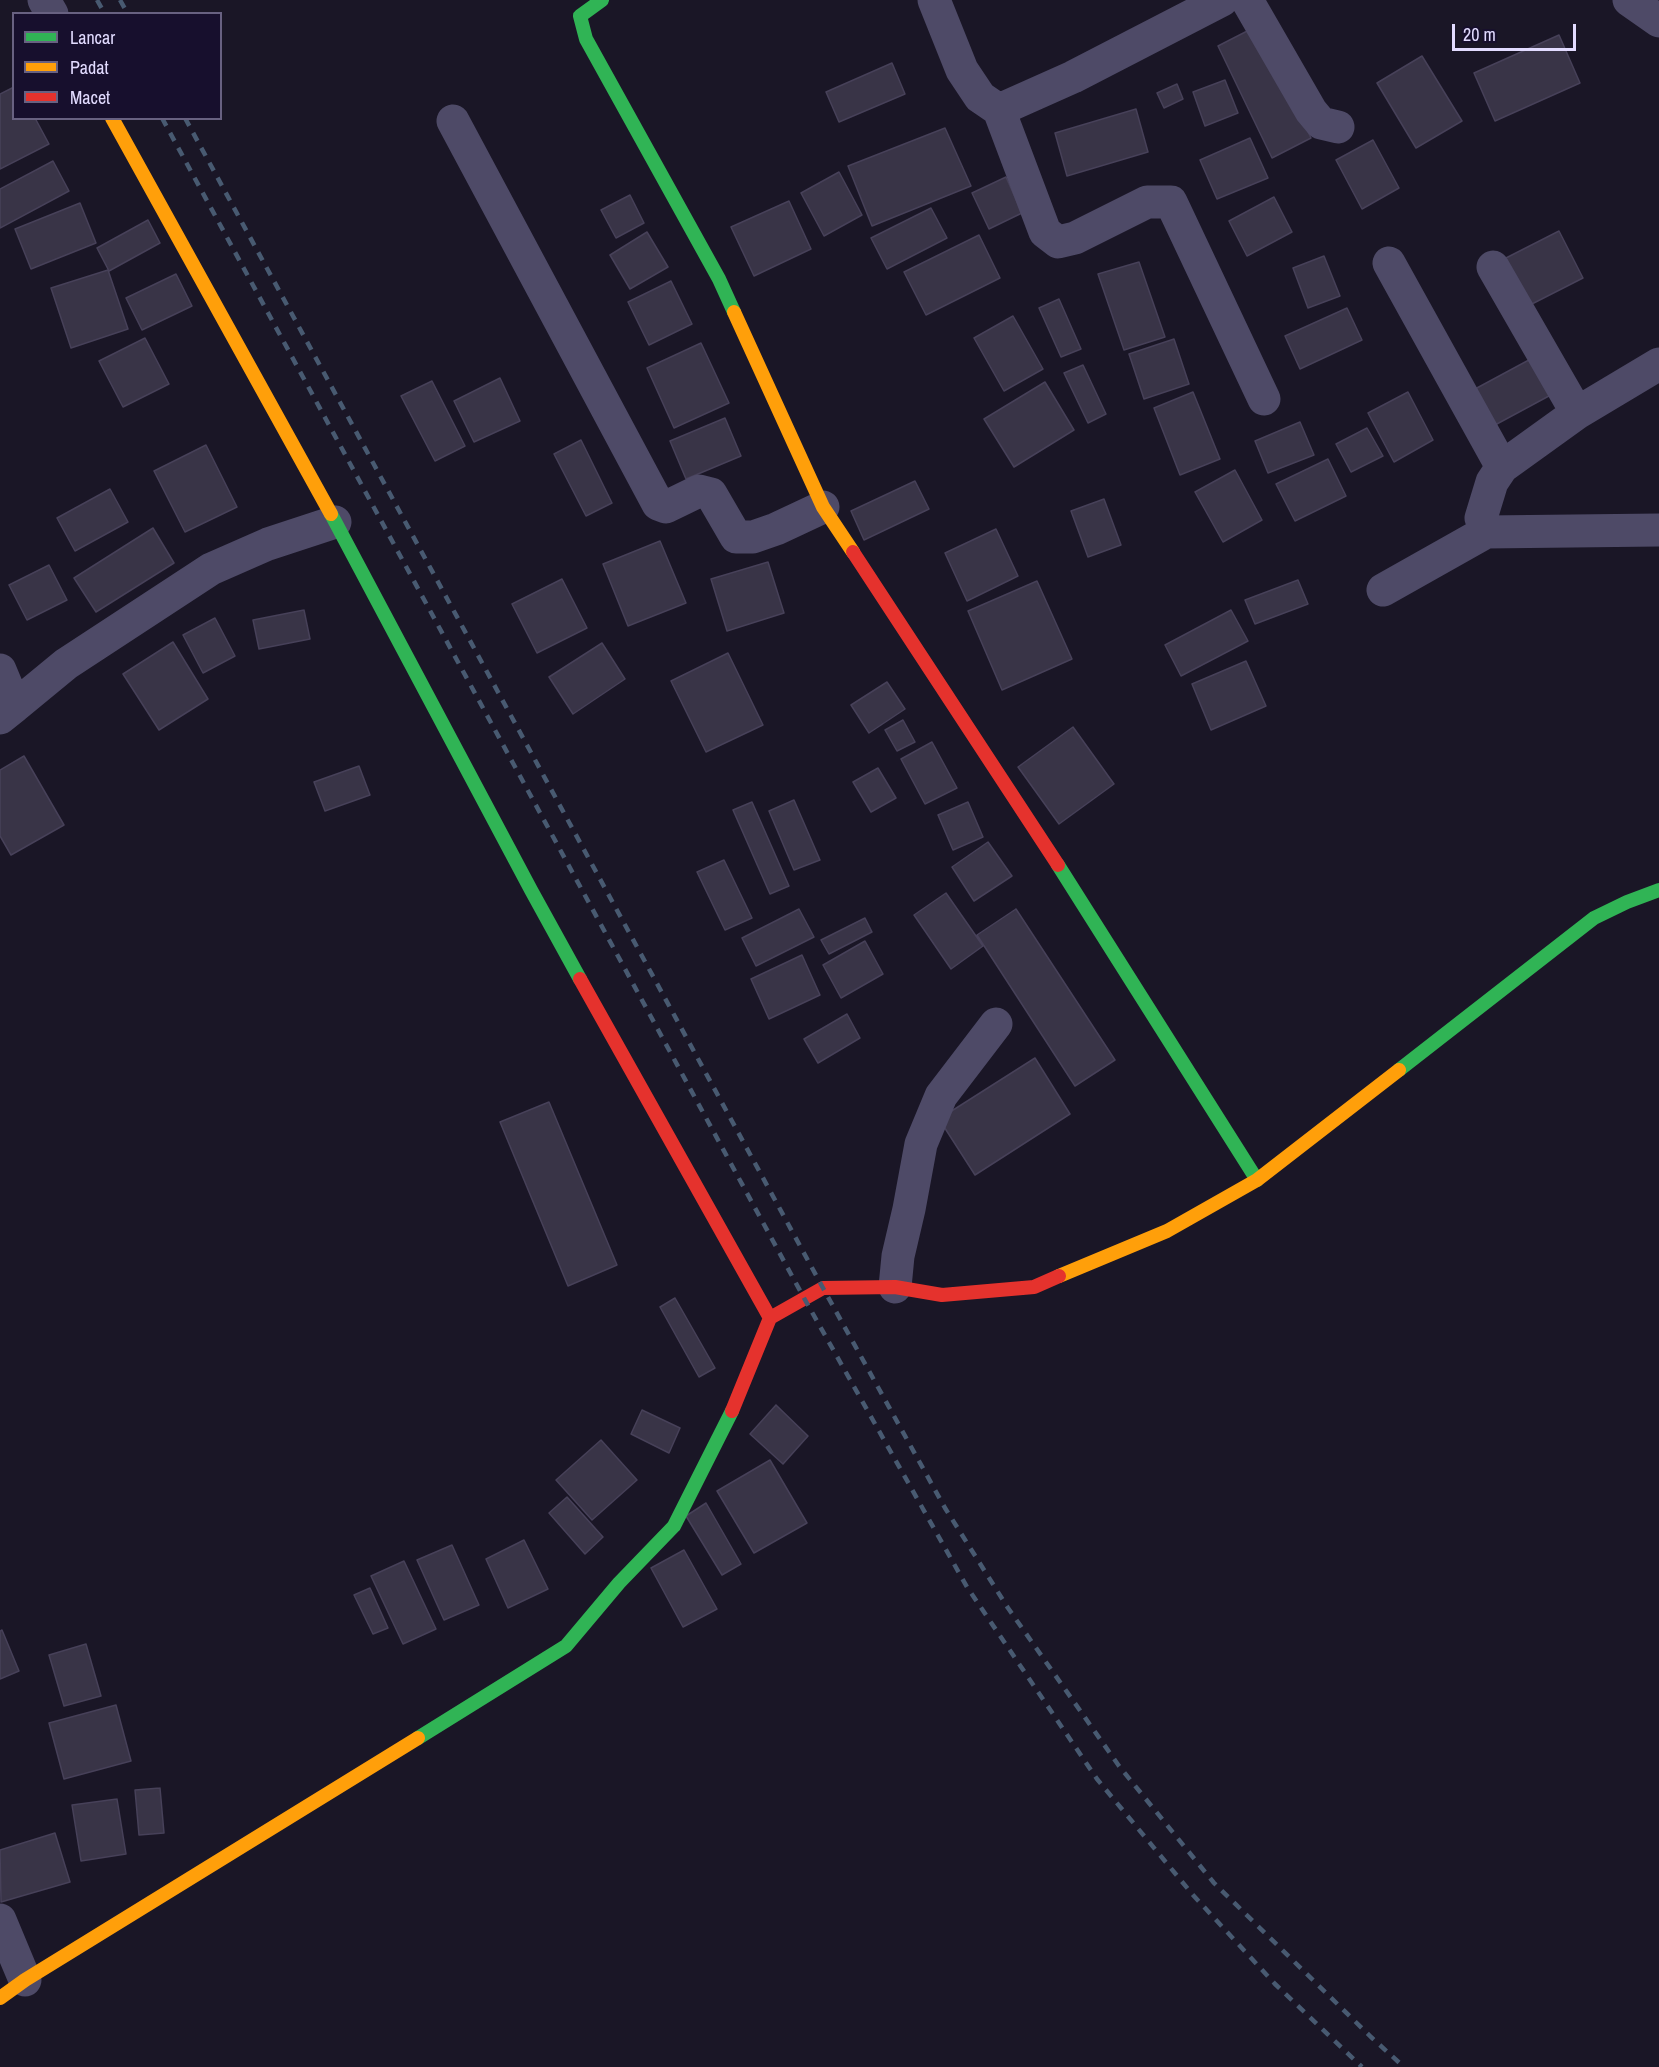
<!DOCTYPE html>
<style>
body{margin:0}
#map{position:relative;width:1659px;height:2067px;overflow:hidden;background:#1a1626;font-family:"Archivo Narrow",sans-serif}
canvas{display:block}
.legend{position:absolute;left:12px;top:12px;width:210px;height:108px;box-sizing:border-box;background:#170f2d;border:2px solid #686181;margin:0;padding:8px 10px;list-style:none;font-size:18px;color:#e2dbff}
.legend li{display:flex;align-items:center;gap:12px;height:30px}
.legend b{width:30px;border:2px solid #686181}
.scale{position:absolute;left:1452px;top:24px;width:124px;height:27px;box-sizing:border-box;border:3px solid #e2dbff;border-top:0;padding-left:8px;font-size:18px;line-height:21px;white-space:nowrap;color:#e2dbff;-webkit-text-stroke:4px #170f2d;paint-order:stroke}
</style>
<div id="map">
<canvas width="1659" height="2067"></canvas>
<ul class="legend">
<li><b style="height:8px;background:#30b455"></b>Lancar</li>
<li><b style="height:8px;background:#ff9f0a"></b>Padat</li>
<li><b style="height:8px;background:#e5322d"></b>Macet</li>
</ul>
<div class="scale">20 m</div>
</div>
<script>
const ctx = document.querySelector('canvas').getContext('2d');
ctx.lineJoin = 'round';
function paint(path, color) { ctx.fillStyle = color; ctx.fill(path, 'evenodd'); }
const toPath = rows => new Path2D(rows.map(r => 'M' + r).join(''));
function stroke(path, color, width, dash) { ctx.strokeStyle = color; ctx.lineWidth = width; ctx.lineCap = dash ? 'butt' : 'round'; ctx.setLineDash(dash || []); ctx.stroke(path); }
const building = toPath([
 [1257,26,1311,138,1272,158,1218,46,1257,26],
 [1559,35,1580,83,1495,121,1474,73,1559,35],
 [1422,56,1462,121,1416,148,1377,83,1422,56],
 [892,63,905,94,839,122,826,92,892,63],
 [1225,80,1238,113,1205,126,1193,92,1225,80],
 [1177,84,1183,99,1164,108,1157,93,1177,84],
 [14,87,14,118,35,118,49,144,0,169,0,94,14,87],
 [1136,109,1148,152,1067,176,1055,133,1136,109],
 [945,128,971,186,872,226,848,166,945,128],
 [1250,138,1268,178,1217,199,1200,160,1250,138],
 [1373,140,1399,188,1362,209,1336,160,1373,140],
 [53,161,69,191,0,228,0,189,53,161],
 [839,172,862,215,824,236,801,193,839,172],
 [1006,177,1022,213,989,229,972,193,1006,177],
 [630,195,644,223,616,238,601,210,630,195],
 [1274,197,1292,232,1247,256,1229,221,1274,197],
 [789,201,811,249,754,276,731,227,789,201],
 [80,203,96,243,31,269,15,229,80,203],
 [931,208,947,238,887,269,871,238,931,208],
 [148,220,160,243,109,271,97,248,148,220],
 [1559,231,1583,278,1526,307,1502,260,1559,231],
 [647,232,668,267,630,289,610,255,647,232],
 [979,235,1000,278,926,315,904,272,979,235],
 [1324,256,1340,296,1308,308,1293,268,1324,256],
 [1139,262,1165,337,1124,350,1098,274,1139,262],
 [108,270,128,329,71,348,51,288,108,270],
 [176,274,192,306,142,330,126,298,176,274],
 [671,281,692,324,649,345,628,302,671,281],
 [1059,299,1081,349,1061,357,1039,308,1059,299],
 [1347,308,1362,340,1300,369,1285,336,1347,308],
 [1013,316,1043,369,1004,391,974,338,1013,316],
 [145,338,169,384,123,407,99,361,145,338],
 [1174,339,1189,384,1144,399,1129,354,1174,339],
 [701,343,729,403,674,428,647,368,701,343],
 [1540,354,1560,390,1495,425,1475,389,1540,354],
 [1083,365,1106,414,1088,423,1064,373,1083,365],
 [500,378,520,421,474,442,454,401,500,378],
 [432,381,465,446,435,461,401,396,432,381],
 [1045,382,1074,430,1014,467,984,419,1045,382],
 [1193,392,1220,459,1180,475,1154,408,1193,392],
 [1408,392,1433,440,1394,462,1368,413,1408,392],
 [725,418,741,456,686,479,670,441,725,418],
 [1300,422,1314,455,1268,473,1255,441,1300,422],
 [1367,428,1383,456,1351,472,1336,444,1367,428],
 [581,440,612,503,586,516,554,454,581,440],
 [206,445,237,507,185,532,154,471,206,445],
 [1328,459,1346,496,1295,521,1276,484,1328,459],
 [1235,470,1262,520,1223,542,1195,492,1235,470],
 [915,481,929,509,864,540,851,511,915,481],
 [110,489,128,522,75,551,57,518,110,489],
 [1104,499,1121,545,1088,557,1071,511,1104,499],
 [153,528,174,563,96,612,74,578,153,528],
 [996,529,1018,576,967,601,945,553,996,529],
 [660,541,686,603,628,626,603,564,660,541],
 [768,562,784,613,727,631,711,579,768,562],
 [49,565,67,600,27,620,9,585,49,565],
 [562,579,587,628,537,653,512,604,562,579],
 [1298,580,1308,604,1255,624,1245,600,1298,580],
 [1037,581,1072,659,1002,690,968,611,1037,581],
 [304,610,310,639,259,649,253,620,304,610],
 [1231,610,1248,641,1181,676,1165,645,1231,610],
 [215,618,235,656,203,673,183,635,215,618],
 [173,642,208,699,159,730,123,674,173,642],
 [602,643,625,679,573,714,549,677,602,643],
 [728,653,763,725,706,752,671,681,728,653],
 [1246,661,1266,706,1211,730,1192,684,1246,661],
 [887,682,905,709,869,733,851,705,887,682],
 [903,720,915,742,897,751,885,730,903,720],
 [1073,727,1114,784,1059,824,1018,767,1073,727],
 [932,742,957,788,925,804,901,759,932,742],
 [24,756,64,825,11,855,0,836,0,770,24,756],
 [359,766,370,795,325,811,314,782,359,766],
 [878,768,896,798,871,812,853,782,878,768],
 [794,800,820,860,794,870,769,811,794,800],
 [752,802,789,886,770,894,733,810,752,802],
 [968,802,983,837,953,850,938,815,968,802],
 [988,842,1012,876,974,901,952,867,988,842],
 [724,860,752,918,725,930,697,872,724,860],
 [946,893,983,946,951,969,914,915,946,893],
 [799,909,814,937,756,966,742,938,799,909],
 [1016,909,1115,1060,1075,1086,977,935,1016,909],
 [865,918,872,932,829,954,821,940,865,918],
 [865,941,883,974,841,998,823,965,865,941],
 [802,955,820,995,769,1019,751,979,802,955],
 [847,1014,860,1038,818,1063,804,1039,847,1014],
 [1035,1058,1070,1114,975,1175,939,1119,1035,1058],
 [549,1102,617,1265,568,1286,500,1122,549,1102],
 [675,1298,715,1368,699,1377,660,1307,675,1298],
 [776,1405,808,1436,783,1464,750,1434,776,1405],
 [642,1410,680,1428,669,1453,631,1434,642,1410],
 [601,1440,637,1480,592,1520,556,1480,601,1440],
 [770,1460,807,1523,754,1553,717,1491,770,1460],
 [567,1497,603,1537,585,1554,549,1513,567,1497],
 [706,1503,741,1564,722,1575,686,1516,706,1503],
 [524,1540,548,1589,508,1608,486,1559,524,1540],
 [452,1545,479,1605,444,1620,417,1560,452,1545],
 [684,1550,717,1609,683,1627,651,1568,684,1550],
 [404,1561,436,1629,403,1644,371,1576,404,1561],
 [370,1588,388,1628,373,1634,354,1595,370,1588],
 [2,1630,19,1671,0,1679,0,1631,2,1630],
 [86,1644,101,1696,64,1706,49,1655,86,1644],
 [116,1705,131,1761,64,1779,49,1723,116,1705],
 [160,1788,164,1833,139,1835,135,1790,160,1788],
 [117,1799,126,1854,81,1861,72,1805,117,1799],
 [55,1833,70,1882,1,1902,0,1850,55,1833]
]);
paint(building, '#393447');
stroke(building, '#474159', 1.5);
stroke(toPath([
 [44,0,52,14],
 [934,0,962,70,980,97,999,110,1073,77,1222,0],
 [1247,0,1311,111,1321,123,1338,127],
 [1629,0,1659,21],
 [999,110,1045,232,1058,242,1075,238,1147,202,1171,202,1264,399],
 [453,121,658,504,666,507,699,491,711,494,736,537,753,537,776,529,823,507],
 [1389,263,1502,467],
 [1493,267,1577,413],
 [1486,532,1481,518,1492,482,1502,467,1577,413,1659,364],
 [1383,590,1486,532,1659,530],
 [0,670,15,706,0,718],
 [15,706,66,664,211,569,268,544,335,522],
 [895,1287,898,1256,909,1209,921,1144,941,1096,996,1024],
 [0,1920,25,1980]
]), '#4e4a67', 33);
stroke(toPath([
 [602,0,580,16,586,39,719,279,734,312],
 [331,514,531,890,580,979],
 [1058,865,1257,1180],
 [1399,1070,1594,918,1627,902,1659,890],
 [418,1738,566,1646,619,1583,674,1526,732,1411]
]), '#30b455', 14);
stroke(toPath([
 [112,118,331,514],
 [734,312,823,507,853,552],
 [1059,1276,1167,1231,1257,1180,1399,1070],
 [0,1998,25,1980,418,1738]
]), '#ff9f0a', 14);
stroke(toPath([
 [853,552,1058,865],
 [580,979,770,1318],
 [732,1411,770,1318,823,1288,895,1287,942,1295,1034,1287,1059,1276]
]), '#e5322d', 14);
stroke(toPath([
 [97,0,105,14],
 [120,0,128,14],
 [162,118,804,1298,967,1587,1097,1779,1193,1895,1275,1984,1362,2067],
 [185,118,823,1288,945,1508,1008,1608,1119,1766,1214,1883,1371,2037,1404,2067]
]), '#485a71', 4.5, [9, 8]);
</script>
